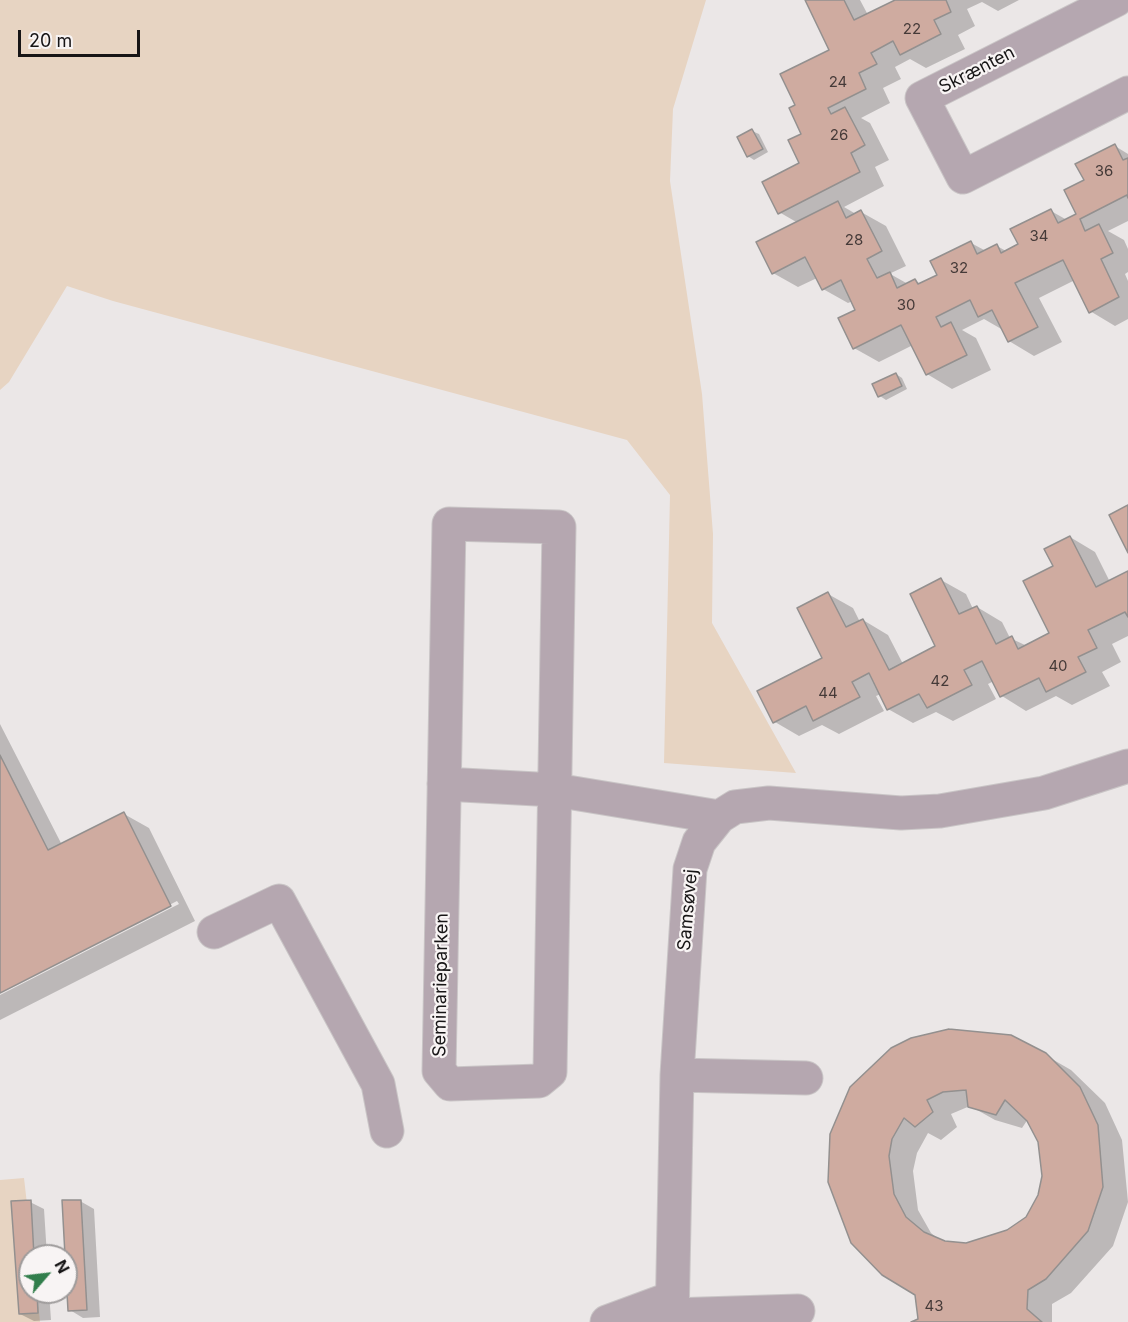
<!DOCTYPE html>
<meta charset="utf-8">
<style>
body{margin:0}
#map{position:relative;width:1128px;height:1322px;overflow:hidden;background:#ebe7e7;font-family:Inter,sans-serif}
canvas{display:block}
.north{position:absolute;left:18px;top:1244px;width:60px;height:60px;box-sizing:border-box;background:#f8f4f4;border:2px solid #9e9b9b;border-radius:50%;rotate:62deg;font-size:16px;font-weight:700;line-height:24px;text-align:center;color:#171516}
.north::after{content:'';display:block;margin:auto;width:21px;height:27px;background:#327e4c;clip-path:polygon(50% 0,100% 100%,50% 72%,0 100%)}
.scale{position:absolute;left:18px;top:30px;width:122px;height:27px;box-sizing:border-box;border:3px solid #171516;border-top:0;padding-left:8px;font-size:18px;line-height:21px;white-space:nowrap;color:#171516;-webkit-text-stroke:4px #f8f4f4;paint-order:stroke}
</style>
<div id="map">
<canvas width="1128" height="1322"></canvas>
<div class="north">N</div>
<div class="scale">20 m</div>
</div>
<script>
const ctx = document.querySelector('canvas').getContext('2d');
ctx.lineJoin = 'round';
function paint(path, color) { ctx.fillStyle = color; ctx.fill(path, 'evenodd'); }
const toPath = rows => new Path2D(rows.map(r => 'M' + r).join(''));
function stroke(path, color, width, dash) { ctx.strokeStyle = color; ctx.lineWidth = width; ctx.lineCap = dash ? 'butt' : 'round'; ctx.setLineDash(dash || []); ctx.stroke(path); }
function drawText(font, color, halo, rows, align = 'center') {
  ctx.font = font + ' Inter,sans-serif'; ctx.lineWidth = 4.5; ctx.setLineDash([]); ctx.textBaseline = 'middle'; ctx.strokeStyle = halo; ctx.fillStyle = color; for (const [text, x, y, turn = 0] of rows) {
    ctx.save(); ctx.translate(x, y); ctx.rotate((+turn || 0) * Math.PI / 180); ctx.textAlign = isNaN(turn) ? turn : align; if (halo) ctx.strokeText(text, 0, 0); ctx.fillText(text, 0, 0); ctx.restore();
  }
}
paint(toPath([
 [0,0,706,0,673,109,670,181,702,394,713,534,712,623,796,773,664,763,670,495,627,440,113,301,67,286,9,382,0,390],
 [24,1178,33,1256,30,1256,30,1292,37,1292,40,1322,0,1322,0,1180]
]), '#e7d4c2');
paint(toPath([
 [809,0,860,0,868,15,898,0,1019,0,998,11,982,2,967,9,975,26,958,35,965,49,926,68,910,59,895,67,901,79,883,88,890,103,861,118,870,123,889,160,875,167,884,186,844,207,856,214,861,212,886,226,906,266,891,273,892,275,908,284,915,281,921,284,939,275,971,243,986,251,997,246,1006,251,1020,244,1051,211,1067,220,1078,215,1086,181,1115,146,1128,154,1128,221,1108,231,1124,240,1128,249,1128,272,1125,274,1128,281,1128,319,1115,326,1090,311,1075,280,1039,298,1062,342,1034,356,1009,341,1003,330,984,319,962,330,976,338,991,370,952,389,927,374,913,345,879,362,854,348,857,310,853,301,848,303,823,289,817,278,798,287,773,273,798,223,779,212,801,164,803,134,797,105,831,50],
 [752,131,759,134,768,152,754,160,748,156],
 [896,374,902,378,907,389,886,400,880,396,874,385],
 [1070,537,1095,552,1110,582,1128,573,1128,636,1112,644,1121,662,1102,672,1110,686,1072,705,1056,696,1026,711,1002,696,994,681,988,684,996,699,953,721,936,712,913,723,888,709,881,694,876,696,884,711,839,734,822,725,799,736,775,722,824,659,828,594,853,608,860,622,863,620,888,635,903,664,938,646,941,580,966,594,973,609,977,607,1002,622,1010,638,1027,646,1051,634,1055,567],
 [0,724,62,845,124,814,149,828,195,921,0,1020,0,995,179,904,177,901,0,992],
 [1045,1055,1071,1070,1105,1103,1122,1140,1128,1202,1113,1246,1071,1293,1052,1304,1052,1322,915,1322,919,1319,916,1294,851,1088],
 [970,1106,995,1120,1022,1128,1028,1119,1039,1142,1043,1176,1040,1196,1027,1218,1008,1231,966,1245,941,1241,931,1233,918,1210,913,1171,917,1153,928,1133,941,1140,957,1127,951,1114],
 [80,1201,94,1209,100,1317,83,1318,70,1310],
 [30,1202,44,1209,47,1256,30,1256,30,1292,49,1292,51,1320,34,1321,20,1314]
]), '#0003');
const building = toPath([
 [805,0,844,0,854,20,895,0,946,0,951,12,934,20,941,34,900,55,893,41,871,53,877,64,859,73,866,89,828,108,831,114,845,107,865,145,851,153,860,172,778,214,762,182,799,163,788,140,801,134,789,108,795,105,780,74,829,50,805,0],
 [752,129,763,149,747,157,737,137,752,129],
 [1115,144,1123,160,1128,158,1128,198,1127,195,1080,219,1085,231,1099,224,1113,253,1101,259,1119,297,1089,313,1063,260,1015,283,1038,327,1008,342,992,310,978,317,970,300,936,317,941,327,951,322,967,355,926,375,901,325,853,349,838,318,855,310,841,280,822,290,805,257,772,274,756,242,838,201,846,218,861,210,882,251,867,259,877,278,890,272,897,288,915,279,918,284,937,275,930,261,971,241,977,254,997,244,1001,253,1018,244,1010,229,1051,209,1058,223,1076,214,1064,190,1084,180,1075,164,1115,144],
 [896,373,902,386,878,397,872,384,896,373],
 [1128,505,1128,553,1109,515,1128,505],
 [1070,536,1096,587,1128,571,1128,617,1125,612,1088,630,1097,648,1078,657,1086,672,1046,692,1039,678,1000,697,982,661,964,670,972,685,927,708,919,694,887,710,869,673,852,682,860,697,813,721,806,706,773,723,757,691,822,658,797,608,828,592,846,627,863,619,889,670,935,646,910,594,941,578,959,614,977,606,996,644,1012,636,1018,649,1049,633,1023,581,1053,566,1044,549,1070,536],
 [0,755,48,850,124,812,171,906,0,993,0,755],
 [949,1029,1011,1035,1046,1053,1080,1087,1098,1125,1103,1187,1088,1231,1046,1279,1028,1290,1027,1309,1042,1322,911,1322,918,1319,915,1295,882,1275,851,1243,828,1182,830,1134,850,1087,891,1048,911,1038,949,1029],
 [966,1090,968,1107,996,1115,1005,1100,1027,1121,1038,1142,1042,1176,1038,1195,1026,1217,1007,1230,966,1243,945,1241,924,1232,906,1217,894,1194,889,1156,892,1139,904,1118,915,1127,933,1112,927,1100,943,1092,966,1090],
 [31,1200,34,1256,30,1256,30,1292,37,1292,38,1313,19,1314,11,1201,31,1200],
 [62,1200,81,1200,87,1310,68,1311,62,1200]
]);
paint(building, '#cfaba0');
stroke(building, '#93908f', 1.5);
const minor = toPath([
 [1116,0,922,98,963,177,1128,93],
 [449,524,559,527,550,1072,539,1081,450,1084,439,1071,449,524],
 [444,784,555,790,719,817],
 [214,932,279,901,378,1084,387,1131],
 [677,1075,806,1078],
 [607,1322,672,1298],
 [661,1322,671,1315,798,1311],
 [672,1322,677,1075,690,869,699,842,719,817,735,807,769,803,901,813,940,811,1044,793,1128,766]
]);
stroke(minor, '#c9c5c6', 35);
stroke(minor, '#b5a7b0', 33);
drawText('15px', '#453a38', null, [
 ["22",912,29],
 ["24",838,82],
 ["26",839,135],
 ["36",1104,171],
 ["34",1039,236],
 ["28",854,240],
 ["32",959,268],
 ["30",906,305],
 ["40",1058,666],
 ["42",940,681],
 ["44",828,693],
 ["43",934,1306]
]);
drawText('18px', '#171516', '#f8f4f4', [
 ["Skrænten",977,70,-27],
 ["Samsøvej",688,910,-85],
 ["Seminarieparken",441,985,-89]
]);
</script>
